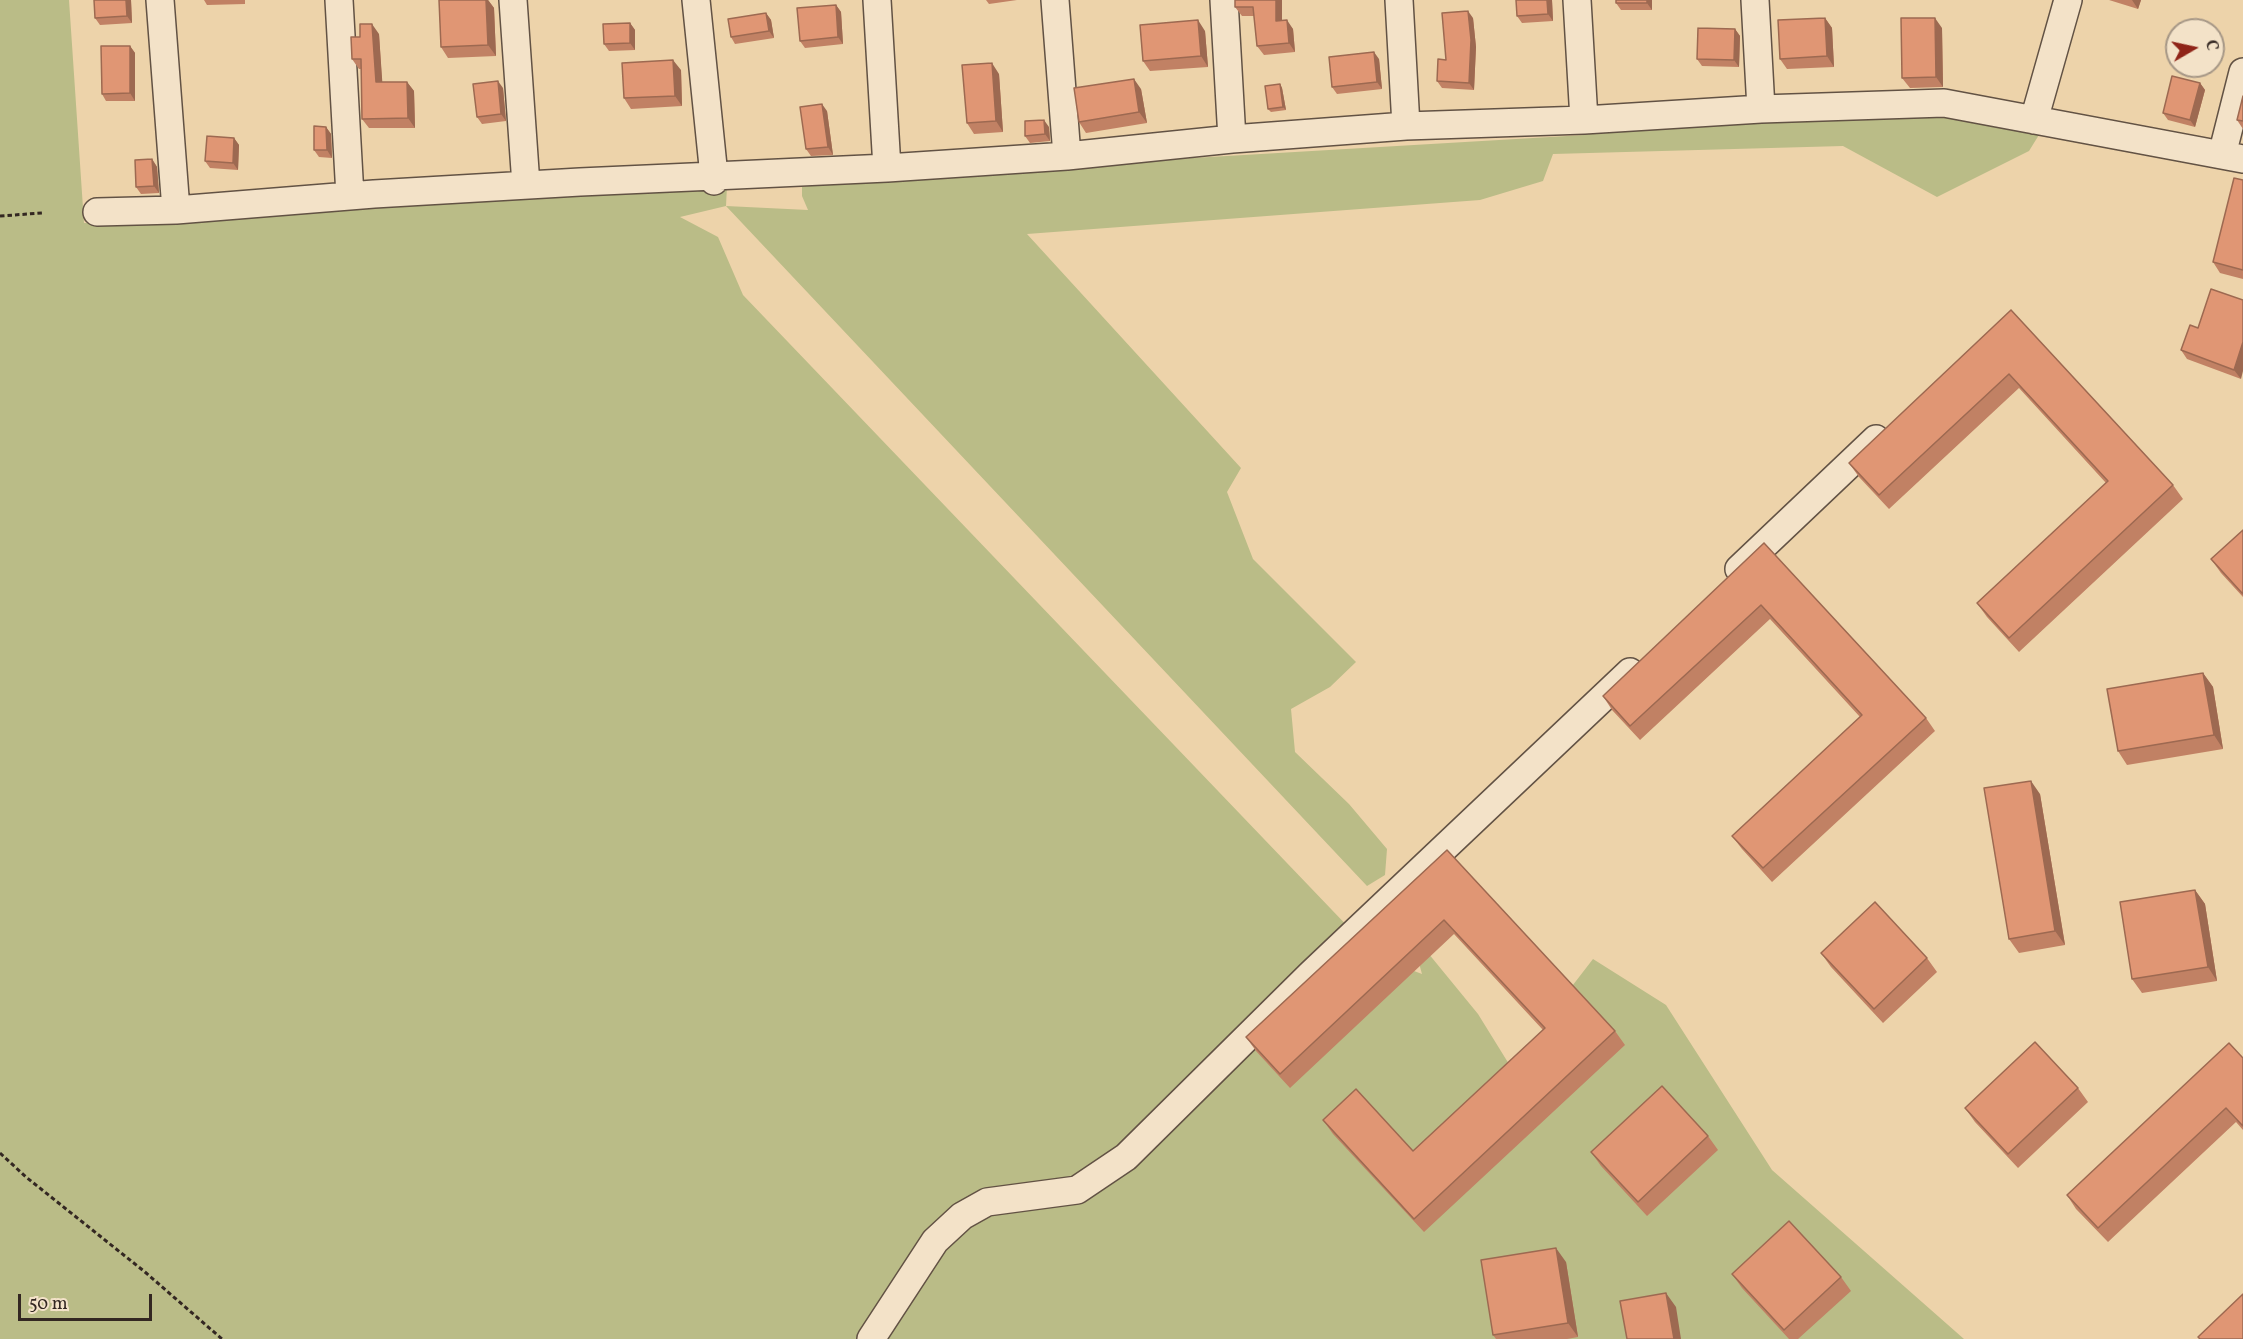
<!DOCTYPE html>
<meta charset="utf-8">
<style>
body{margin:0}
#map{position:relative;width:2243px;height:1339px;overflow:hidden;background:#edd3aa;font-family:Vollkorn,serif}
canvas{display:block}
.north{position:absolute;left:2165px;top:18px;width:60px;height:60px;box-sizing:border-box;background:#f3e2c8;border:2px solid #a69786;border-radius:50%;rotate:81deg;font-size:16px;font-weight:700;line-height:24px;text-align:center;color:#332722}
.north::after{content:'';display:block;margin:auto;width:21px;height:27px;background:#8f2418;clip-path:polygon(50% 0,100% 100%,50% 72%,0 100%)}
.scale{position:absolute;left:18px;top:1294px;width:134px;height:27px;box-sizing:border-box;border:3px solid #332722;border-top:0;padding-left:8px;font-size:18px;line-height:21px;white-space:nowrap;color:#332722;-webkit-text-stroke:4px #f3e2c8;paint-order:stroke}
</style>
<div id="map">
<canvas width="2243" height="1339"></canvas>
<div class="north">С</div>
<div class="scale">50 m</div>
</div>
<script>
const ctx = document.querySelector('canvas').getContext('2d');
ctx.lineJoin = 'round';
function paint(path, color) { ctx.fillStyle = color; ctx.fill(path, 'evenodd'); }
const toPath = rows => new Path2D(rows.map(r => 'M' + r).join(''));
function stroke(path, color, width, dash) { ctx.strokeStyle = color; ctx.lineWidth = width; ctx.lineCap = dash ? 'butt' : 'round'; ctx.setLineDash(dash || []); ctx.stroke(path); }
paint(toPath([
 [0,0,69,0,84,223,727,186,726,206,808,210,802,196,802,187,853,178,1584,135,1593,128,1957,116,2042,130,2029,151,1937,197,1843,146,1553,154,1543,181,1480,200,1027,234,1241,468,1227,492,1253,559,1356,662,1330,687,1291,709,1295,752,1349,804,1387,849,1385,875,1367,886,726,206,680,217,718,237,743,295,1377,957,1422,974,1410,931,1478,1014,1517,1077,1540,1080,1559,1003,1593,959,1666,1005,1772,1170,1964,1339,0,1339]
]), '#babc87');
const minor = toPath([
 [160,0,176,210],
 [339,0,350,196],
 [513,0,526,185],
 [1055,0,1067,156,1232,139,1224,0],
 [1399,0,1406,126,1584,120,1577,0],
 [1755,0,1761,109],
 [1584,120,1761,109,1944,103,2243,159],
 [2034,120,2068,0],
 [1232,139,1406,126],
 [2222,155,2243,72],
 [887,168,1067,156],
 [714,181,714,176,887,168,877,0],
 [97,212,176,210,374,194,580,182,714,176,696,0],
 [1739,569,1876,439],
 [871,1339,935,1241,962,1216,987,1202,1077,1190,1126,1157,1311,974,1630,672]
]);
stroke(minor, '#625244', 30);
stroke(toPath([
 [0,216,42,213],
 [0,1153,26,1177,145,1272,222,1339]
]), '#332722', 3, [4.5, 3]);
stroke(minor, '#f3e2c8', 27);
paint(toPath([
 [131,0,132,23,100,25,95,18],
 [204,0,245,0,245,4,207,5],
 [439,0,488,0,494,8,496,56,448,58,441,47],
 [986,0,1017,0,989,4],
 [1282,0,1282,20,1293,29,1295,52,1264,55,1257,46,1254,16,1242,16,1235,7],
 [1552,0,1553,21,1522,23,1517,16],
 [1616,0,1652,0,1652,10,1621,10,1616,3],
 [2109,0,2141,0,2138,9],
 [836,5,841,12,843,44,805,48,800,41],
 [766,13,771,20,774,38,735,44,731,37],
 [1473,18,1476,47,1474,90,1442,88,1437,81,1446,60],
 [1825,18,1832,28,1834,67,1787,69,1780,59],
 [630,23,635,30,635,50,609,51,604,44],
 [1942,28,1943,87,1910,88,1902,78],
 [1735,29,1740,36,1739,67,1702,66,1697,59],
 [1205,31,1208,67,1150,71,1143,61],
 [379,34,382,82,407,82,414,91,415,128,369,128,362,119,361,69,359,69,352,59,360,37],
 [130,46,135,53,135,101,106,101,102,94],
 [1379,59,1382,89,1337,94,1332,87],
 [681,70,682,106,631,109,624,98],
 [999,74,1003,132,974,134,967,123],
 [2200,83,2205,90,2195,127,2168,120,2163,113],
 [1280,84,1282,88,1286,110,1271,112,1268,109],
 [503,88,506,121,482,124,477,117],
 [1141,89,1147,123,1086,133,1079,122],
 [2243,96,2243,129,2237,120],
 [827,111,833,155,811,156,806,149],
 [326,127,331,134,332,158,319,157,314,150],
 [1049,127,1050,141,1030,143,1025,136],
 [234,138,239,145,238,170,210,168,205,161],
 [152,159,157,167,159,193,141,194,136,187],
 [2243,180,2243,279,2220,273,2213,262],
 [2211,289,2241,379,2187,359,2181,350,2198,328],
 [2011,310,2173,485,2183,499,2019,652,1987,617,1977,603,2106,483,2019,388,1889,509,1859,477,1849,463],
 [2243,530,2243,597,2221,573,2211,559],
 [1764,543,1926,718,1935,731,1772,882,1742,849,1732,836,1860,717,1770,619,1640,740,1612,710,1603,696],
 [2203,673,2213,687,2223,749,2127,765,2118,751],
 [2040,794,2065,945,2019,953,2009,939],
 [1447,850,1615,1031,1625,1045,1424,1232,1333,1134,1323,1120,1413,1151,1543,1030,1454,934,1290,1088,1256,1051,1246,1037],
 [2195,890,2205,904,2217,981,2142,993,2132,979],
 [1821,953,1927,958,1937,972,1883,1023,1831,967],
 [2243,1058,2243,1130,2236,1122,2108,1242,2076,1209,2067,1195],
 [2078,1088,2088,1102,2018,1168,1975,1122,1965,1108],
 [1708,1136,1718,1150,1647,1216,1601,1166,1591,1152],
 [1566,1262,1578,1337,1567,1339,1496,1339,1493,1335],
 [1732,1274,1841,1277,1851,1291,1798,1339,1789,1339,1742,1288]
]), '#c18164');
paint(toPath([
 [126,0,131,0,132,23,127,16],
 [486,0,488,0,494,8,496,56,488,45],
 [1276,0,1282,0,1282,30,1276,21],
 [1547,0,1552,0,1553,21,1548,14],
 [1647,0,1652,0,1652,10,1647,3],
 [2132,0,2141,0,2138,9],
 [836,5,841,12,843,44,838,37],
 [1468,11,1473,18,1476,47,1474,90,1469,83],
 [766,13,771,20,774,38,769,31],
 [1825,18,1832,28,1834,67,1827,56],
 [1935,18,1942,28,1943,87,1936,77],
 [1198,20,1205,31,1208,67,1201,56],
 [1287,20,1293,29,1295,52,1289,43],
 [630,23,635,30,635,50,630,43],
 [372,24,379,34,383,92,376,82],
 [1735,29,1740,36,1739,67,1734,60],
 [130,46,135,53,135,101,130,93],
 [1374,52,1379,59,1382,89,1377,82],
 [673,60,681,70,682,106,675,96],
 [992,63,999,74,1003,132,996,121],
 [1134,79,1141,89,1147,123,1139,112],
 [498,81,503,88,506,121,501,114],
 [407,82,414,91,415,128,408,118],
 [2200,83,2205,90,2195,127,2190,120],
 [1280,84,1282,88,1286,110,1283,107],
 [822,104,827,111,833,155,828,147],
 [1044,120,1049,127,1050,141,1045,134],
 [326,127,331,134,332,158,327,150],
 [234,138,239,145,238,170,233,163],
 [152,159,157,167,159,193,154,186],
 [2243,342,2243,371,2241,379,2234,370],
 [2203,673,2213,687,2223,749,2214,735],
 [2031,781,2040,794,2065,945,2055,931],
 [2195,890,2205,904,2217,981,2208,967],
 [1556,1248,1566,1262,1578,1337,1568,1323],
 [1666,1293,1676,1307,1681,1339,1674,1339]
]), '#9d6951');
const building = toPath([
 [94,0,126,0,127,16,95,18,94,0],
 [439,0,486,0,488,45,441,47,439,0],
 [1235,0,1276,0,1276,21,1287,20,1289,43,1257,46,1253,7,1235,7,1235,0],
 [1516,0,1547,0,1548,14,1517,16,1516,0],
 [1616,0,1647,0,1647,3,1616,3,1616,0],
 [836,5,838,37,800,41,797,8,836,5],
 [1468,11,1471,40,1469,83,1437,81,1438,59,1446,60,1442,13,1468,11],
 [766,13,769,31,731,37,728,19,766,13],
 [1825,18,1827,56,1780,59,1778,20,1825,18],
 [1901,18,1935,18,1936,77,1902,78,1901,18],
 [1198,20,1201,56,1143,61,1140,25,1198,20],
 [630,23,630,43,604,44,603,24,630,23],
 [360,24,372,24,376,82,407,82,408,118,362,119,361,59,352,59,351,37,360,37,360,24],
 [1698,28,1735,29,1734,60,1697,59,1698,28],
 [101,46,130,46,130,93,102,94,101,46],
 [1374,52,1377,82,1332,87,1329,57,1374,52],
 [673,60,675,96,624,98,622,63,673,60],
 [992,63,996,121,967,123,962,65,992,63],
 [2172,76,2200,83,2190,120,2163,113,2172,76],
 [1134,79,1139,112,1079,122,1074,88,1134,79],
 [498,81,501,114,477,117,473,84,498,81],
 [1280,84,1283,107,1268,109,1265,86,1280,84],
 [2243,96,2243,121,2237,120,2243,96],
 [822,104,828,147,806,149,800,107,822,104],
 [1044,120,1045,134,1025,136,1025,121,1044,120],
 [314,126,326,127,327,150,314,150,314,126],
 [207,136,234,138,233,163,205,161,207,136],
 [152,159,154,186,136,187,135,160,152,159],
 [2234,178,2243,180,2243,270,2213,262,2234,178],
 [2211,289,2243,300,2243,342,2234,370,2181,350,2190,325,2198,328,2211,289],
 [2011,310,2173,485,2009,638,1977,603,2108,481,2009,374,1879,495,1849,463,2011,310],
 [2243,530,2243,594,2211,559,2243,530],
 [1764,543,1926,718,1763,868,1732,836,1862,715,1761,605,1630,726,1603,696,1764,543],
 [2203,673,2214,735,2118,751,2107,689,2203,673],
 [2031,781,2055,931,2009,939,1984,788,2031,781],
 [1447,850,1615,1031,1414,1219,1323,1120,1356,1089,1413,1151,1545,1028,1444,920,1280,1074,1246,1037,1447,850],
 [2195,890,2208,967,2132,979,2120,902,2195,890],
 [1875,902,1927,958,1874,1009,1821,953,1875,902],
 [2035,1042,2078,1088,2008,1154,1965,1108,2035,1042],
 [2229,1043,2243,1058,2243,1126,2226,1108,2098,1228,2067,1195,2229,1043],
 [1662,1086,1708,1136,1638,1202,1591,1152,1662,1086],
 [1789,1221,1841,1277,1784,1330,1732,1274,1789,1221],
 [1556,1248,1568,1323,1493,1335,1481,1260,1556,1248],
 [1666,1293,1674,1339,1627,1339,1620,1301,1666,1293],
 [2243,1294,2243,1339,2200,1339,2198,1337,2243,1294]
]);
paint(building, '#e09674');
stroke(building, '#9d6951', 1.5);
</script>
